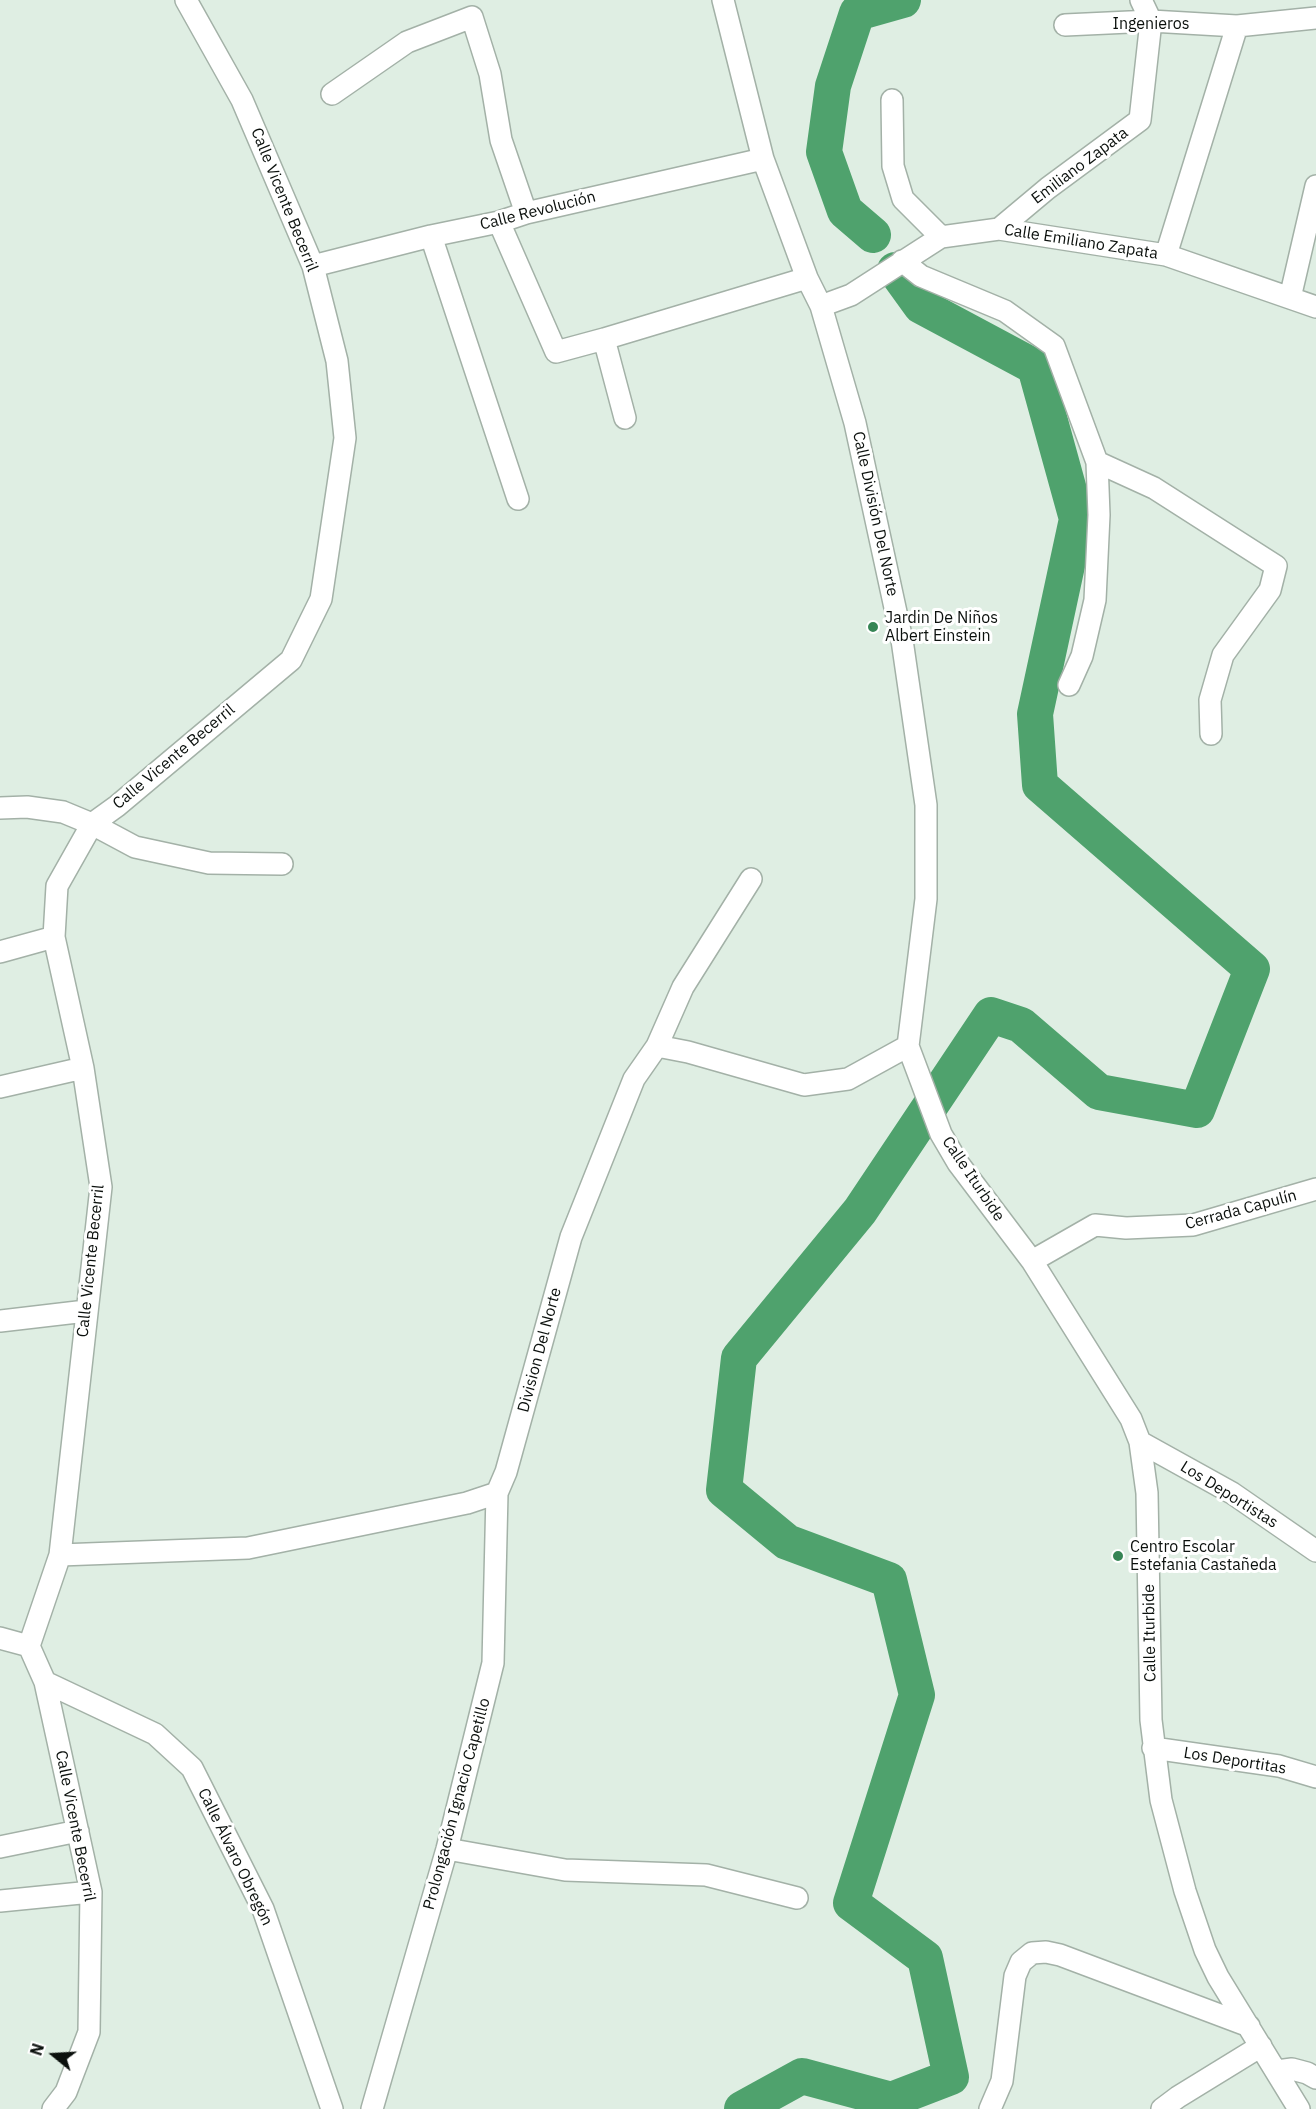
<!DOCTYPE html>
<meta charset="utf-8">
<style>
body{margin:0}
#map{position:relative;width:1316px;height:2109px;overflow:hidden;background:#dfeee3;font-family:"IBM Plex Sans",sans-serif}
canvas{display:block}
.north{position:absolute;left:24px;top:2025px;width:60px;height:60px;-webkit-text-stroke:4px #fff;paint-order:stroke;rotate:288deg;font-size:16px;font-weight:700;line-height:24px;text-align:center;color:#0b100d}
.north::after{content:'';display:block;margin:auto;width:21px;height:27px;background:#0b100d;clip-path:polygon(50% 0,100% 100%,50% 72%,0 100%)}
</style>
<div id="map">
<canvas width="1316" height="2109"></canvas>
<div class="north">N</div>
</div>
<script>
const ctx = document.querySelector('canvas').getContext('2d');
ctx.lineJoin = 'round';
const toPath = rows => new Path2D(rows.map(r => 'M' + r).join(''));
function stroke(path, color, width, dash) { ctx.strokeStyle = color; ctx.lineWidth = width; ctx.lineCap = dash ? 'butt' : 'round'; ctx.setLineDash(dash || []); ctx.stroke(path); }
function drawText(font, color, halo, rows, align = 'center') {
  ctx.font = font + ' "IBM Plex Sans",sans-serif'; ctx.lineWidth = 6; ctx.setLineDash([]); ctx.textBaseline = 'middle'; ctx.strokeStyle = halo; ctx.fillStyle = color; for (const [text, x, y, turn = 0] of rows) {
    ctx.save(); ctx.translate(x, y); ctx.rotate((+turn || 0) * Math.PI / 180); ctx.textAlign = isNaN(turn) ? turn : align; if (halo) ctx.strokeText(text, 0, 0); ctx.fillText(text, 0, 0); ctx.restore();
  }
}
stroke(toPath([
 [873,235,845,211,824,152,833,86,857,13,903,0],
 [742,2109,802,2076,891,2100,951,2077,925,1958,851,1903,917,1695,889,1580,787,1542,724,1490,739,1358,860,1211,991,1015,1021,1025,1099,1092,1197,1110,1252,969,1040,785,1035,714,1077,519,1035,367,921,306,895,270]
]), '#4fa26d', 36);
const minor = toPath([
 [723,0,763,159,807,278,821,306,855,423,902,640,926,805,926,899,908,1046],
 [1065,25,1151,21,1237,26,1316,18],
 [332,94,407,42,472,17,490,74,501,140,526,213],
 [892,100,893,166,903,199,941,237],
 [499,222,556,352,604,339,807,278],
 [999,229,1048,188,1140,120,1151,21,1141,0],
 [431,236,518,499],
 [1166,255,1237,26],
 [902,261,921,276,1005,311,1054,346,1097,462,1099,515,1095,600,1082,656,1069,685],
 [313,266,431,236,499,222,526,213,763,159],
 [1290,298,1316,186],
 [821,306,851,295,941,237,999,229,1166,255,1316,307],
 [604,339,625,418],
 [1097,462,1154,488,1276,566,1270,590,1223,655,1210,700,1211,734],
 [0,808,27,807,63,812,92,824,135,847,209,863,282,864],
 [0,952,54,937],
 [657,1046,688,1052,804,1085,848,1079,908,1046],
 [908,1046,941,1134,958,1163,1032,1261,1131,1419,1140,1442,1147,1493,1151,1720,1161,1800,1185,1891,1205,1950,1218,1977,1299,2109],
 [0,1087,83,1068],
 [1032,1261,1095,1225,1126,1228,1193,1225,1316,1189],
 [0,1321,86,1311],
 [1140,1442,1232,1493,1316,1551],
 [60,1555,248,1548,467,1503,497,1493],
 [0,1638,29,1646],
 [29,1646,60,1555,101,1187,83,1068,54,937,57,886,92,824,117,806,291,660,321,599,345,438,337,361,313,266,242,100,186,0],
 [29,1646,45,1682,91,1892,89,2032,66,2092,53,2109],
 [45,1682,155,1734,192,1768,263,1909,332,2109],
 [1153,1748,1279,1766,1316,1777],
 [0,1847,78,1831],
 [447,1849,565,1870,706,1875,797,1898],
 [0,1901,91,1892],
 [1277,2071,1292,2069,1307,2073,1316,2078],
 [372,2109,447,1849,493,1663,497,1493,506,1472,571,1237,634,1079,657,1046,683,987,751,879],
 [990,2109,1002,2081,1015,1976,1021,1962,1032,1953,1046,1952,1060,1955,1249,2026],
 [1162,2109,1178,2097,1261,2046]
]);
stroke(minor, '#a3b1a7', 24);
stroke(minor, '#fff', 21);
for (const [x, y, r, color] of [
 [873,627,6,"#368555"],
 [1118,1556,6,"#368555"]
]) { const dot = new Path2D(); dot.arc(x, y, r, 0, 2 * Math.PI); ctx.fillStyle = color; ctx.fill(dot); stroke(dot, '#fff', 2); }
drawText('16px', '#0b100d', '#fff', [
 ["Ingenieros",1151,24],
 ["Emiliano Zapata",1080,166,-37],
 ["Calle Vicente Becerril",284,200,68],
 ["Calle Revolución",538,211,-14],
 ["Calle Emiliano Zapata",1081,242,9],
 ["Calle División Del Norte",875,514,78],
 ["Calle Vicente Becerril",174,757,-40],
 ["Calle Iturbide",973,1179,56],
 ["Cerrada Capulín",1241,1210,-15],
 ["Calle Vicente Becerril",91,1261,-84],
 ["Division Del Norte",540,1350,-75],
 ["Los Deportistas",1229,1495,32],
 ["Calle Iturbide",1150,1633,-91],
 ["Los Deportitas",1235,1761,9],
 ["Prolongación Ignacio Capetillo",457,1804,-75],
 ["Calle Vicente Becerril",75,1826,79],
 ["Calle Álvaro Obregón",235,1857,64]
]);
drawText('16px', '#0b100d', '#fff', [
 ["Jardin De Niños",885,618],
 ["Albert Einstein",885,636],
 ["Centro Escolar",1130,1547],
 ["Estefania Castañeda",1130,1565]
], 'left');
</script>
